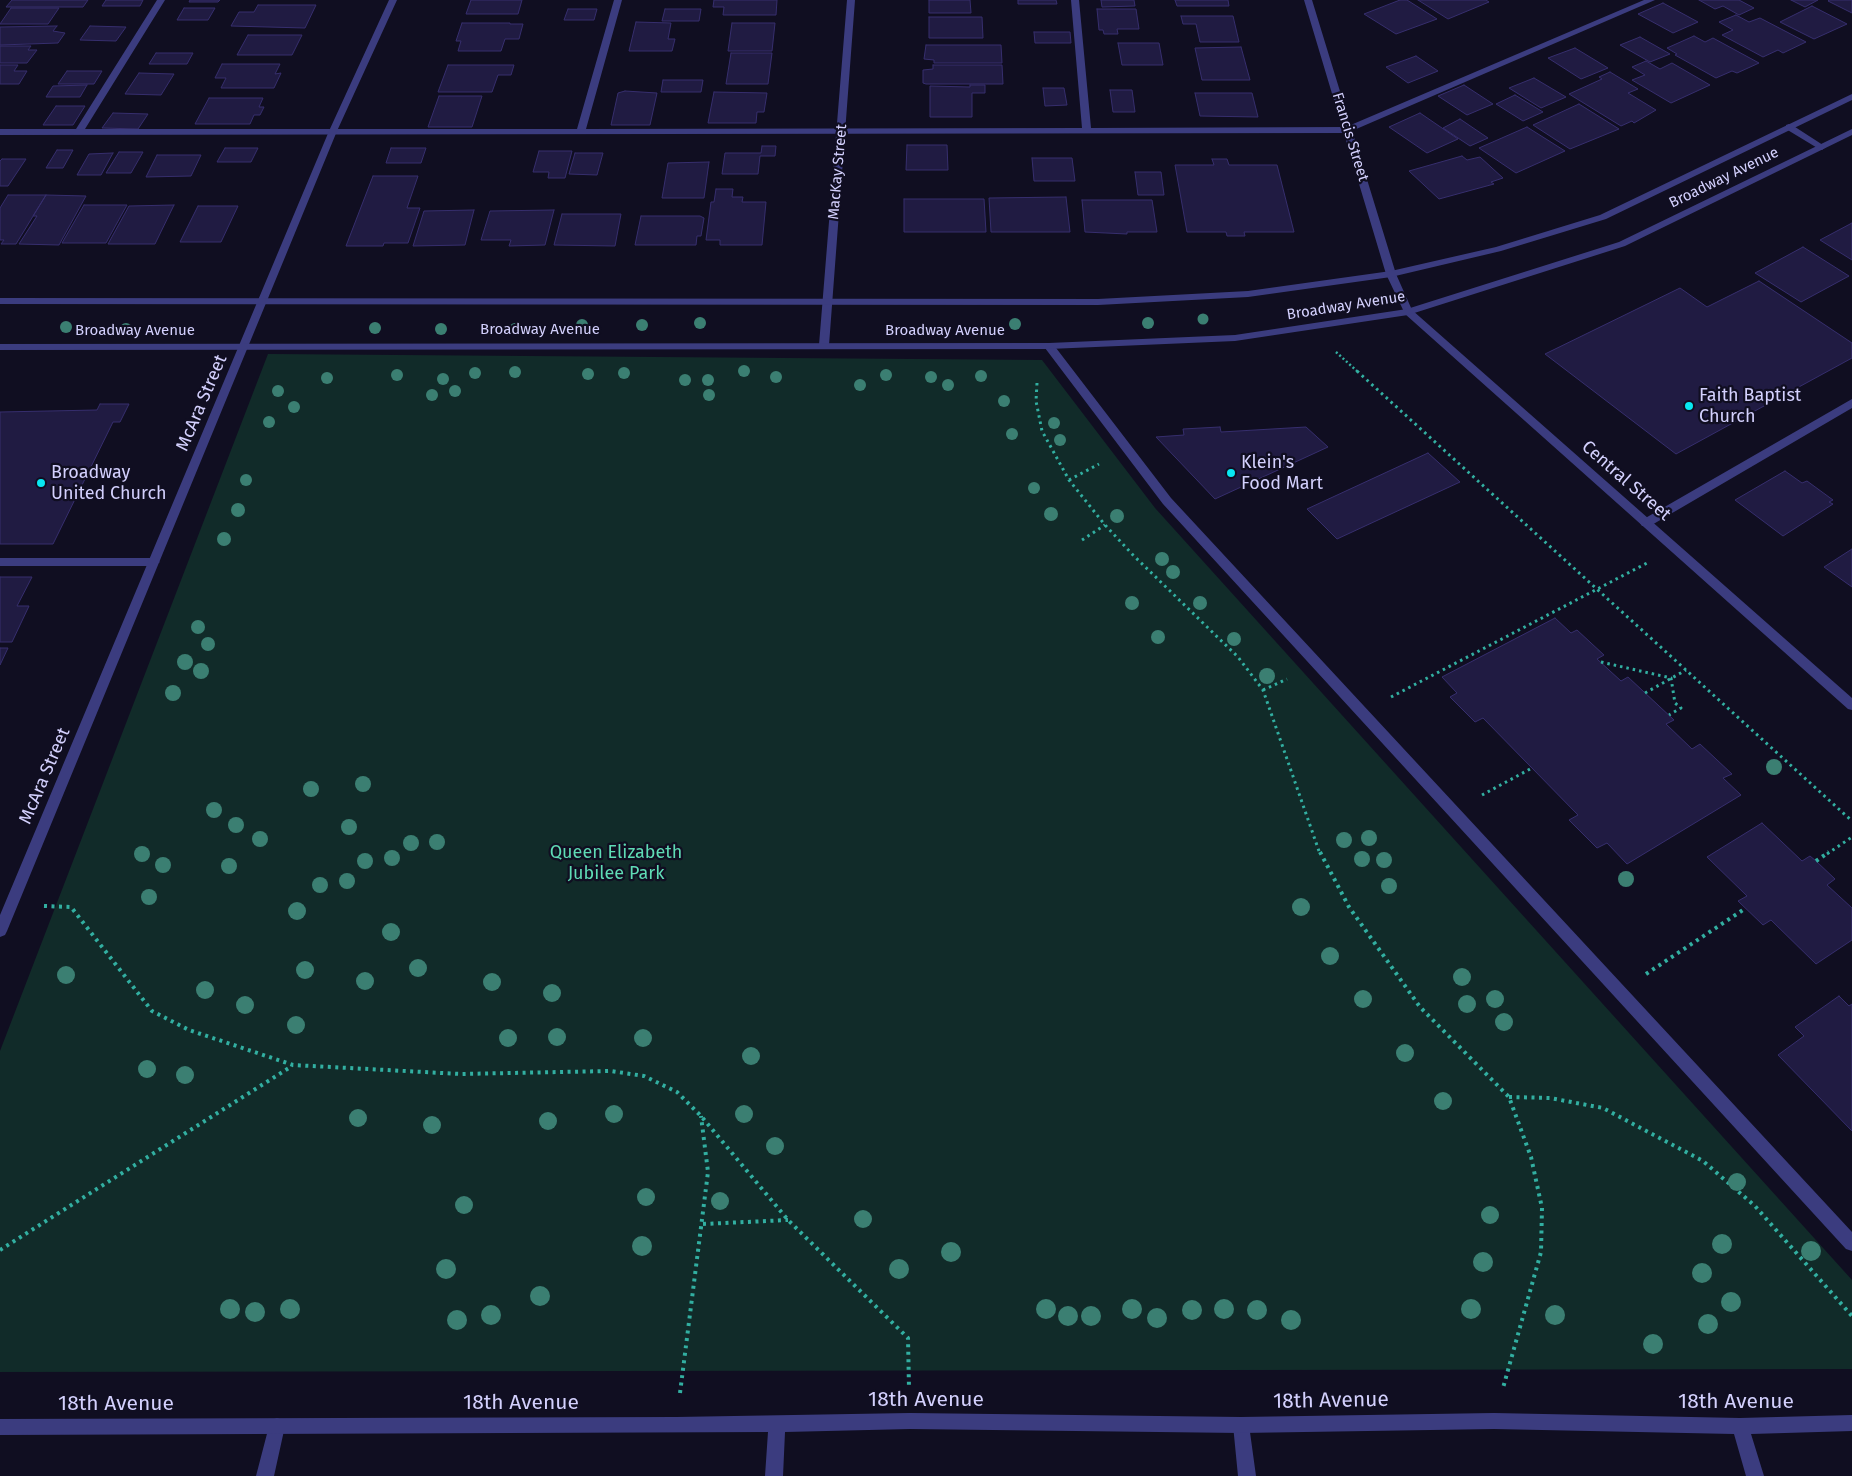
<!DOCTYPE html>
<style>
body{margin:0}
canvas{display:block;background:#100e21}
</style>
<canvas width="1852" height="1476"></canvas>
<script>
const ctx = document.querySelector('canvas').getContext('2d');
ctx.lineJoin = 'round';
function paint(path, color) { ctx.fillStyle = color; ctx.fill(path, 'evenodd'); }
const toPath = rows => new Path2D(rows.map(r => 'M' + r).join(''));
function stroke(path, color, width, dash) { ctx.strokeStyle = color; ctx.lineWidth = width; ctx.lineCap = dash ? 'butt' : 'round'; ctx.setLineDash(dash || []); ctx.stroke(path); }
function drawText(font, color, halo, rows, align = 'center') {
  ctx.font = font + ' "Fira Sans",sans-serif'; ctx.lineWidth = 4.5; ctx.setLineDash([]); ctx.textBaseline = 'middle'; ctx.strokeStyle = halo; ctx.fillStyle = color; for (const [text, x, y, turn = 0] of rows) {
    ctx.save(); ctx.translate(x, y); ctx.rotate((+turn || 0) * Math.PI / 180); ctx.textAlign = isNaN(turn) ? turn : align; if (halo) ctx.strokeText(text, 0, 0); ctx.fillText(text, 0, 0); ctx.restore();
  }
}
paint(toPath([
 [268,354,1042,360,1155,508,1852,1280,1852,1369,0,1372,0,1051]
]), '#112b29');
const building = toPath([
 [12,0,88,0,83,7,6,7,12,0],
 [106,0,143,0,140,6,102,6,106,0],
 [190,0,220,0,218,2,189,2,190,0],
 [471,0,522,0,518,14,466,14,471,0],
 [714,0,777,0,776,15,723,15,724,7,713,7,714,0],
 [929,0,970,0,971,13,929,13,929,0],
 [1018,0,1056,0,1057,4,1018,4,1018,0],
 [1101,0,1134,0,1135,6,1102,7,1101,0],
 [1175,0,1228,0,1229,6,1177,6,1175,0],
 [1400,0,1407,0,1437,19,1396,34,1364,14,1400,0],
 [1418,0,1486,0,1489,2,1448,19,1418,0],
 [1699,0,1739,0,1754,8,1739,15,1723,6,1715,9,1699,0],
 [1791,0,1818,0,1805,7,1791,0],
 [1852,0,1852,13,1828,1,1829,0,1852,0],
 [1663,3,1698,22,1673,33,1638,14,1663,3],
 [258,5,316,5,305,28,231,26,239,12,254,12,258,5],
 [1812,6,1847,24,1814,39,1780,22,1812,6],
 [11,8,59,8,48,24,0,24,11,8],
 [184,8,215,8,208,20,177,20,184,8],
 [568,9,597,9,594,20,564,20,568,9],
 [665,9,701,9,699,21,662,21,665,9],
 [1097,9,1136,9,1139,29,1117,29,1118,34,1104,34,1103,30,1099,30,1097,9],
 [1736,15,1749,22,1760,18,1806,42,1783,53,1778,50,1763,57,1722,35,1733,30,1719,22,1736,15],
 [1181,16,1233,16,1239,42,1200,42,1196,24,1183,24,1181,16],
 [929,17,982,17,983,38,929,38,929,17],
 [636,22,671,23,668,39,675,39,672,51,629,51,636,22],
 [462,23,510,23,510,24,523,24,519,39,505,39,501,51,458,51,461,41,456,41,462,23],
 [732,23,775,23,772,51,728,51,732,23],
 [57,26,53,31,65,33,58,43,0,45,0,27,57,26],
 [90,26,126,27,116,41,80,40,90,26],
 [1034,32,1070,32,1071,43,1035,43,1034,32],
 [248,35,302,35,292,55,237,55,248,35],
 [1694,36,1705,42,1713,38,1759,63,1737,73,1732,71,1716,78,1675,55,1677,54,1667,48,1694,36],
 [1640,37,1670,54,1650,62,1620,45,1640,37],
 [1118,43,1159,43,1163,65,1122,65,1118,43],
 [926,45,1001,45,1002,63,934,63,934,60,924,59,926,45],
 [0,46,31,46,28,50,37,50,27,63,0,63,0,46],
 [1241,47,1250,80,1202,80,1195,48,1241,47],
 [1575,48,1608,68,1581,79,1548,58,1575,48],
 [156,53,193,53,187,64,149,64,156,53],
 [731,53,772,53,768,84,726,84,731,53],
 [1416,56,1438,71,1408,83,1386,67,1416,56],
 [1646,61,1660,69,1672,63,1710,85,1671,103,1632,80,1645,75,1632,67,1646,61],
 [222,64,280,64,275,74,281,73,274,88,221,88,226,78,215,78,222,64],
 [0,65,18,65,14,71,27,71,19,84,0,84,0,65],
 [448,65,514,65,511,75,498,75,492,92,438,92,448,65],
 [933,65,1002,65,1003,84,926,84,923,83,923,70,933,69,933,65],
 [67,71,102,71,94,84,58,84,67,71],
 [1610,72,1638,89,1628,93,1656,110,1634,123,1632,121,1621,126,1569,94,1602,79,1599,77,1610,72],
 [139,73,174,74,161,95,125,94,139,73],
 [1534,78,1566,97,1541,108,1509,88,1534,78],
 [663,80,703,80,701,92,661,92,663,80],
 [87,85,80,97,46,97,53,86,87,85],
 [970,85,985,85,985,93,972,93,972,117,930,117,930,86,970,87,970,85],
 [1464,85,1493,104,1467,115,1438,96,1464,85],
 [1043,88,1064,88,1067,105,1045,106,1043,88],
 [1110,90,1132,90,1135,112,1113,112,1110,90],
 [625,91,657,93,650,125,611,125,618,93,625,91],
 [714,92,767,93,764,112,757,112,756,123,708,123,714,92],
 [1195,93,1252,93,1258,117,1200,116,1195,93],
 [1515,95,1543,112,1523,121,1496,104,1515,95],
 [439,96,482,96,472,127,428,127,439,96],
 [209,98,263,98,259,107,264,107,260,115,254,115,250,124,195,124,209,98],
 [1579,104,1619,129,1570,149,1533,125,1579,104],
 [56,106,85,106,73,125,43,125,56,106],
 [113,113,148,114,138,129,102,128,113,113],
 [1420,113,1458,139,1427,153,1389,127,1420,113],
 [1460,119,1488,138,1470,146,1443,128,1460,119],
 [1527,127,1565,151,1516,173,1479,148,1527,127],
 [907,145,947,145,948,170,906,170,907,145],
 [762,146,776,146,775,156,760,156,758,174,722,174,725,153,761,153,762,146],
 [225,148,258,148,251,162,217,162,225,148],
 [391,148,426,148,421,163,386,163,391,148],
 [57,150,73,150,63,168,46,168,57,150],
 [539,151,572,151,565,178,548,178,549,172,533,172,539,151],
 [119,152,143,152,131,173,106,173,119,152],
 [113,153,101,175,77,175,89,154,113,153],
 [575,153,603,153,597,175,569,174,575,153],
 [157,155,201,155,191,176,146,177,157,155],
 [1462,156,1467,160,1480,157,1503,178,1491,182,1494,184,1439,199,1409,171,1462,156],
 [1032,158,1072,158,1075,181,1034,181,1032,158],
 [2,159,26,159,8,186,0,186,0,161,2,159],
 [1212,159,1227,159,1229,165,1277,165,1294,232,1244,232,1245,236,1227,236,1226,232,1187,232,1175,165,1214,165,1212,159],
 [709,162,704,198,662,198,668,163,709,162],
 [1135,172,1161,172,1164,195,1138,195,1135,172],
 [373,176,418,176,407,208,420,208,408,243,384,243,383,246,346,246,373,176],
 [716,189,733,189,732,197,743,197,742,202,766,202,762,245,720,245,720,240,706,240,711,202,714,202,716,189],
 [8,195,46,195,16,244,1,244,4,240,0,240,0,208,8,195],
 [46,195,86,196,59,245,19,244,37,216,33,216,46,195],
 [1066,197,1070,232,991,232,989,198,1066,197],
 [904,199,984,199,986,232,904,232,904,199],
 [1082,200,1152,200,1157,232,1127,232,1127,234,1085,232,1082,200],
 [84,205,127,205,106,243,62,243,84,205],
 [174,205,155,244,108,244,129,206,174,205],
 [198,206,238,206,221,242,180,242,198,206],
 [474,210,465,245,413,246,424,211,474,210],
 [554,210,545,245,509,246,511,240,481,240,490,211,554,210],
 [562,214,621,214,615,246,554,245,562,214],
 [641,216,700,216,704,218,701,236,697,236,696,245,635,245,641,216],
 [1852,223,1852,260,1820,240,1852,223],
 [1803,247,1849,276,1801,302,1755,273,1803,247],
 [1759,281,1852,343,1852,358,1676,454,1545,354,1680,288,1707,307,1759,281],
 [100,404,129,404,120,422,113,422,53,544,0,544,0,412,97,410,100,404],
 [1220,427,1221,432,1306,427,1328,447,1215,499,1156,437,1184,435,1183,429,1220,427],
 [1428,453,1460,482,1337,539,1307,509,1428,453],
 [1785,471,1802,483,1807,481,1833,500,1829,502,1833,504,1783,536,1735,500,1785,471],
 [1852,549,1852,587,1824,567,1852,549],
 [0,577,32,577,17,606,29,606,12,642,0,642,0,577],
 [1555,618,1571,633,1577,630,1604,655,1597,659,1621,681,1628,677,1674,720,1666,724,1692,749,1700,744,1732,774,1723,778,1741,795,1627,864,1607,843,1597,848,1569,820,1578,815,1483,718,1475,722,1450,697,1457,693,1442,677,1555,618],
 [0,648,8,648,0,665,0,648],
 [1762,823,1802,861,1810,856,1816,861,1835,879,1827,885,1852,908,1852,940,1816,964,1771,920,1763,925,1738,901,1747,896,1707,857,1762,823],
 [1839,996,1849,1006,1852,1004,1852,1131,1778,1055,1804,1036,1795,1027,1839,996]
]);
paint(building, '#201b42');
stroke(building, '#362e6d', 1);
stroke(toPath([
 [1336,352,1358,372]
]), '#32afa1', 2.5, [2, 2.5]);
stroke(toPath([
 [1357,371,1852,821],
 [1037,383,1036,401,1042,431,1069,480,1105,525,1133,555,1238,657,1263,690,1320,854],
 [1069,480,1099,464],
 [1082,540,1105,525],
 [1601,662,1671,678,1675,703,1681,708,1669,715],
 [1263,690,1287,679],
 [1645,693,1686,670],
 [1391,697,1647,563],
 [1482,795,1532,768],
 [1827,854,1852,837]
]), '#32afa1', 3, [2.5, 4]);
stroke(toPath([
 [1320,852,1349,907,1420,1007,1509,1097,1531,1157,1542,1208,1541,1252,1503,1388],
 [1816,861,1829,852],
 [44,906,71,907,152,1011,189,1030,293,1065,461,1074,611,1071,644,1076,677,1092,701,1116,788,1220,908,1338,909,1388],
 [1646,974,1746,908],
 [1509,1097,1550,1098,1603,1108,1703,1161,1755,1206,1852,1316],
 [703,1224,788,1220],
 [0,1250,292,1066],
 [680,1393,708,1172,701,1116]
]), '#32afa1', 4, [3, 4.5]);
paint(toPath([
 [157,0,165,0,85,129,577,129,614,0,622,0,586,129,1082,128,1071,0,1079,0,1091,128,1346,127,1644,0,1655,0,1347,133,0,135,0,129,76,129,157,0],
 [1789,124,1792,125,1826,147,1822,150,1819,149,1786,129,1786,125,1789,124],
 [1049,343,1053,344,1171,498,1852,1232,1852,1251,1846,1249,1163,504,1045,348,1044,346,1049,343],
 [1852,399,1852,408,1650,526,1642,526,1640,523,1642,520,1852,399],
 [0,558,154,558,160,562,154,566,0,566,0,558],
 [1241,1417,1247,1419,1249,1425,1256,1476,1238,1476,1233,1425,1235,1419,1241,1417],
 [277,1418,283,1420,285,1426,274,1476,256,1476,269,1426,271,1420,277,1418]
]), '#3b3c7f');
paint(toPath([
 [389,0,397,0,337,131,7,931,5,935,0,937,0,915,329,131,389,0],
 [847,0,855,0,829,345,824,348,819,345,847,0],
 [1304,0,1312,0,1396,274,1412,310,1852,698,1852,710,1848,709,1405,314,1386,274,1304,0],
 [910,1413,1241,1417,1494,1413,1740,1418,1852,1415,1852,1431,1751,1434,1764,1476,1746,1476,1734,1434,1494,1429,1241,1433,910,1429,785,1432,783,1476,765,1476,768,1432,0,1435,0,1419,676,1417,910,1413]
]), '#3b3c7f');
paint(toPath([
 [1852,94,1852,100,1606,219,1501,251,1391,277,1248,297,1098,305,0,304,0,298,1098,299,1248,291,1391,271,1496,247,1600,215,1852,94],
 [1852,129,1852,135,1625,246,1408,315,1235,341,1049,349,0,350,0,344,1049,343,1235,335,1407,309,1619,242,1852,129]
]), '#3b3c7f');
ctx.fillStyle = '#3b7f72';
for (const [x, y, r] of [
 [1203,319,5.5],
 [700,323,6],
 [1148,323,6],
 [1015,324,6],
 [582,325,6],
 [642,325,6],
 [66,327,6],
 [375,328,6],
 [126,329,6],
 [441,329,6],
 [515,329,6],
 [744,371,6],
 [515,372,6],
 [475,373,6],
 [624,373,6],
 [588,374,6],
 [397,375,6],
 [886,375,6],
 [981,376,6],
 [776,377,6],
 [931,377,6],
 [327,378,6],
 [443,379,6],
 [685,380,6],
 [708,380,6],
 [860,385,6],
 [948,385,6],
 [278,391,6],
 [455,391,6],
 [432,395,6],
 [709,395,6],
 [1004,401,6],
 [294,407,6],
 [269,422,6],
 [1054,423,6],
 [1012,434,6],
 [1060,440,6],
 [246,480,6],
 [1034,488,6],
 [238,510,7],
 [1051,514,7],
 [1117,516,7],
 [224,539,7],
 [1162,559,7],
 [1173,572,7],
 [1132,603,7],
 [1200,603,7],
 [198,627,7],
 [1158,637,7],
 [1234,639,7],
 [208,644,7],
 [185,662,8],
 [201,671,8],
 [1267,676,8],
 [173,693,8],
 [1774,767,8],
 [363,784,8],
 [311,789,8],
 [214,810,8],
 [236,825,8],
 [349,827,8],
 [1369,838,8],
 [260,839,8],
 [1344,840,8],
 [437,842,8],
 [411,843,8],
 [142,854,8],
 [392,858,8],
 [1362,859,8],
 [1384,860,8],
 [365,861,8],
 [163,865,8],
 [229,866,8],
 [1626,879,8],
 [347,881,8],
 [320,885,8],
 [1389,886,8],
 [149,897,8],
 [1301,907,9],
 [297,911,9],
 [391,932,9],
 [1330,956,9],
 [418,968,9],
 [305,970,9],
 [66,975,9],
 [1462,977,9],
 [365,981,9],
 [492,982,9],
 [205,990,9],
 [552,993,9],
 [1363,999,9],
 [1495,999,9],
 [1467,1004,9],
 [245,1005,9],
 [1504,1022,9],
 [296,1025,9],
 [557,1037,9],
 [508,1038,9],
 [643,1038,9],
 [1405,1053,9],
 [751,1056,9],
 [147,1069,9],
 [185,1075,9],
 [1443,1101,9],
 [614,1114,9],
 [744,1114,9],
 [358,1118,9],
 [548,1121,9],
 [432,1125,9],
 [775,1146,9],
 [1737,1182,9],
 [646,1197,9],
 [720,1201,9],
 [464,1205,9],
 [1490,1215,9],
 [863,1219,9],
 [1722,1244,10],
 [642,1246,10],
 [1811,1251,10],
 [951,1252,10],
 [1483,1262,10],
 [446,1269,10],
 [899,1269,10],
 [1702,1273,10],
 [540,1296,10],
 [1731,1302,10],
 [230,1309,10],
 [290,1309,10],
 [1046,1309,10],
 [1132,1309,10],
 [1224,1309,10],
 [1471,1309,10],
 [1192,1310,10],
 [1257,1310,10],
 [255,1312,10],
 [491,1315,10],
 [1555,1315,10],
 [1068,1316,10],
 [1091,1316,10],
 [1157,1318,10],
 [457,1320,10],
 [1291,1320,10],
 [1708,1324,10],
 [1653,1344,10]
]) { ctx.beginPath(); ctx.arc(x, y, r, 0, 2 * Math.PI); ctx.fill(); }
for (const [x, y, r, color] of [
 [1689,406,5,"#08e8f2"],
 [1231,473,5,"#08e8f2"],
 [41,483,5,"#08e8f2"]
]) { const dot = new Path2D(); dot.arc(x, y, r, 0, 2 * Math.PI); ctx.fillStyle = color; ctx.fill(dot); stroke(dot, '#100e21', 2); }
drawText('15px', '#d3d0fd', '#100e21', [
 ["Francis Street",1350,137,73],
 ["MacKay Street",838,172,-85],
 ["Broadway Avenue",1724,178,-26],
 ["Broadway Avenue",1346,306,-9],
 ["Broadway Avenue",540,330],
 ["Broadway Avenue",135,331],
 ["Broadway Avenue",945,331]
]);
drawText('18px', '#d3d0fd', '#100e21', [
 ["Faith Baptist",1699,396],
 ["Church",1699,417],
 ["Klein's",1241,463],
 ["Food Mart",1241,484],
 ["Broadway",51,473],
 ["United Church",51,494]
], 'left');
drawText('18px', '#d3d0fd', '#100e21', [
 ["McAra Street",202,403,-67],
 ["Central Street",1626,481,41],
 ["McAra Street",45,776,-67]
]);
drawText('18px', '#5fdbb5', '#100e21', [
 ["Queen Elizabeth",616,853],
 ["Jubilee Park",616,874]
]);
drawText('21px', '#d3d0fd', '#100e21', [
 ["18th Avenue",926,1400],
 ["18th Avenue",1331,1401,-1],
 ["18th Avenue",1736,1402],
 ["18th Avenue",521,1403],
 ["18th Avenue",116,1404]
]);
</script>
